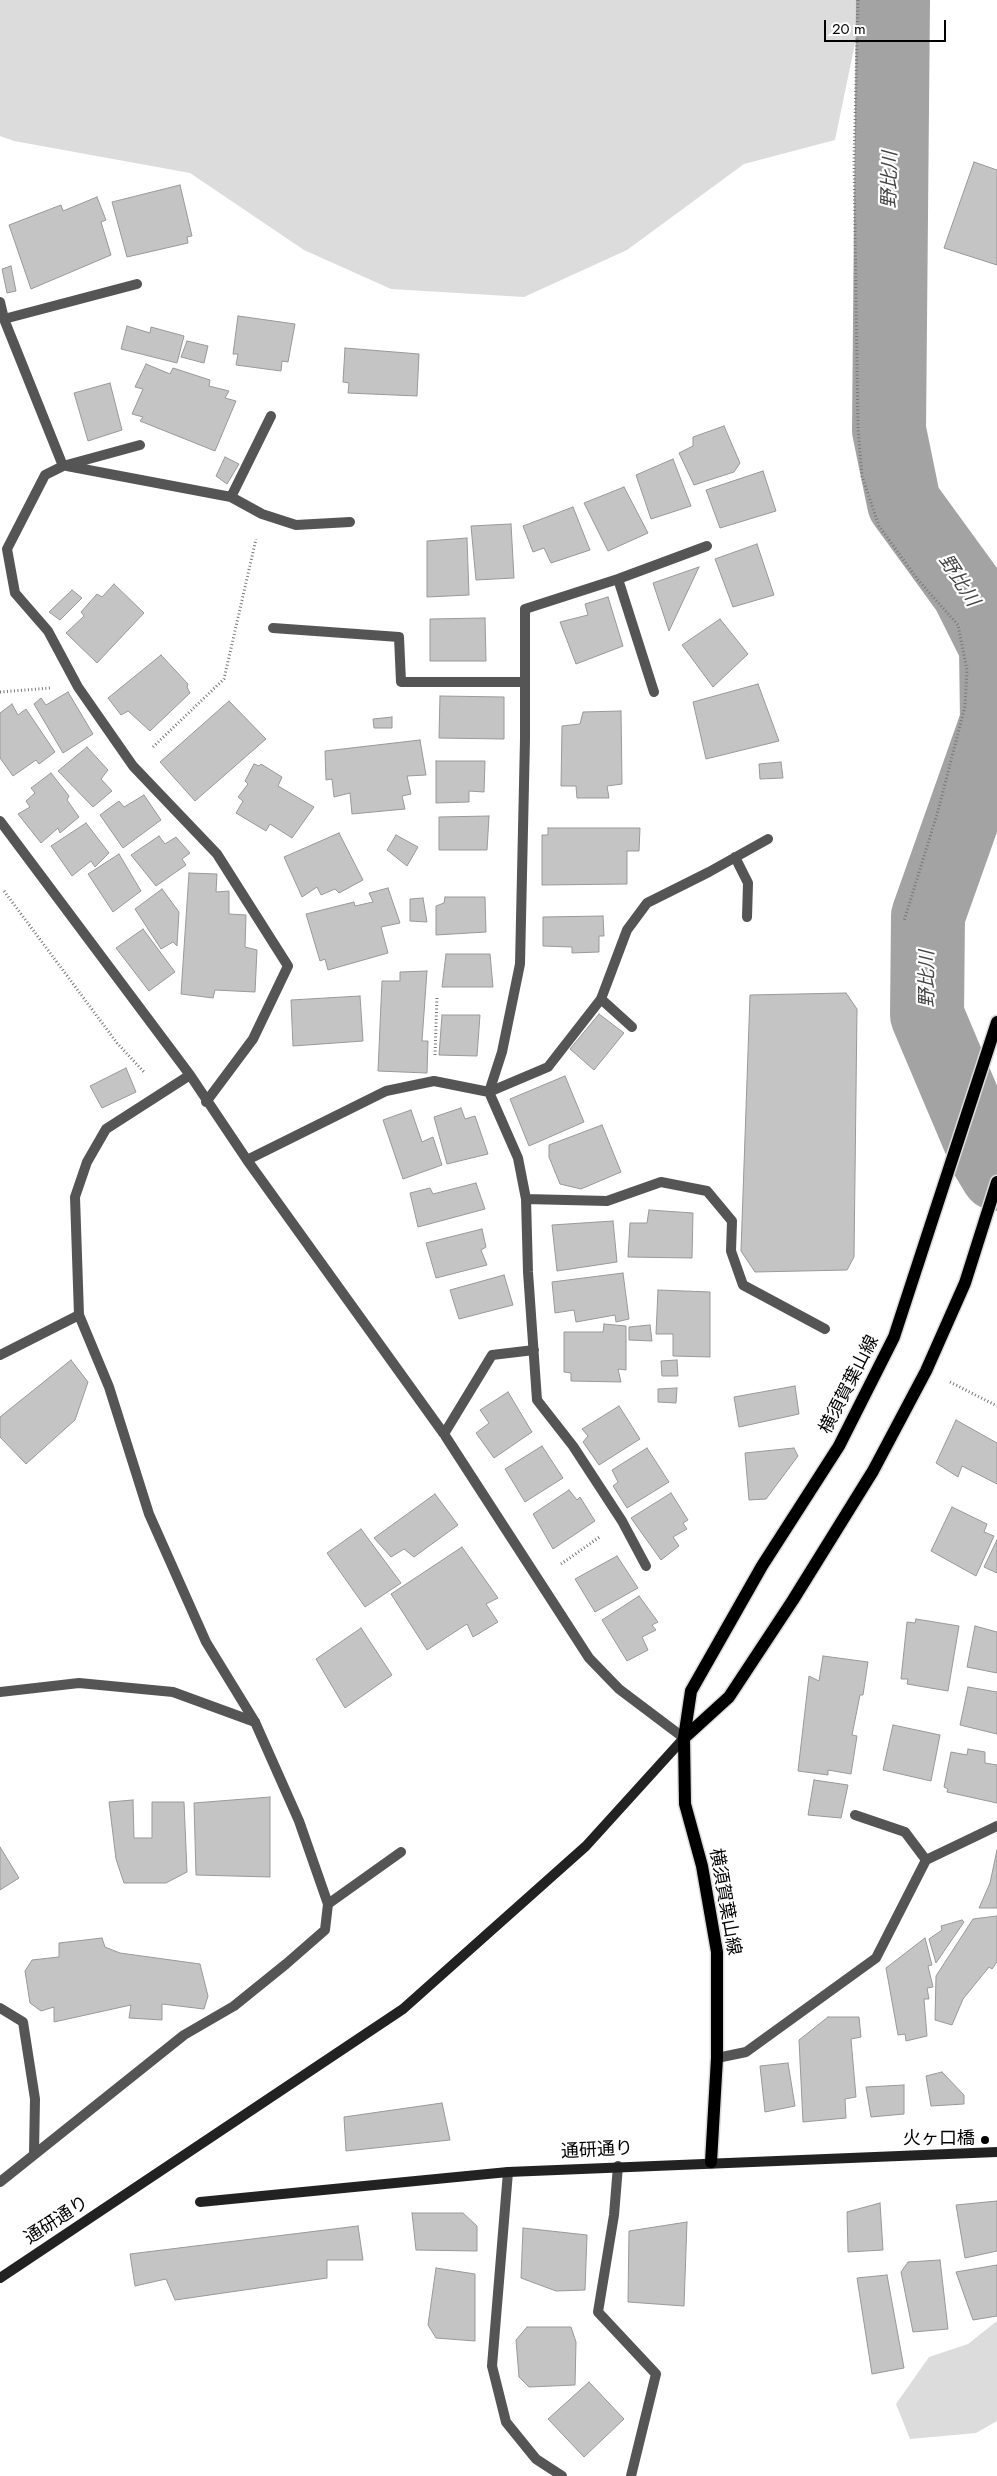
<!DOCTYPE html>
<meta charset="utf-8">
<style>
body{margin:0}
#map{position:relative;width:997px;height:2476px;overflow:hidden;background:#fff;font-family:Jost,sans-serif}
canvas{display:block}
.scale{position:absolute;left:824px;top:20px;width:122px;height:22px;box-sizing:border-box;border:2px solid #000;border-top:0;padding-left:6px;font-size:15px;line-height:18px;white-space:nowrap;color:#000;-webkit-text-stroke:4px #fff;paint-order:stroke}
</style>
<div id="map">
<canvas width="997" height="2476"></canvas>
<div class="scale">20 m</div>
</div>
<script>
const ctx = document.querySelector('canvas').getContext('2d');
ctx.lineJoin = 'round';
function paint(path, color) { ctx.fillStyle = color; ctx.fill(path, 'evenodd'); }
const toPath = rows => new Path2D(rows.map(r => 'M' + r).join(''));
function stroke(path, color, width, dash) { ctx.strokeStyle = color; ctx.lineWidth = width; ctx.lineCap = dash ? 'butt' : 'round'; ctx.setLineDash(dash || []); ctx.stroke(path); }
function drawText(font, color, halo, rows, align = 'center') {
  ctx.font = font + ' Jost,"Noto Sans JP",sans-serif'; ctx.lineWidth = 4.5; ctx.setLineDash([]); ctx.textBaseline = 'middle'; ctx.strokeStyle = halo; ctx.fillStyle = color; for (const [text, x, y, turn = 0] of rows) {
    ctx.save(); ctx.translate(x, y); ctx.rotate((+turn || 0) * Math.PI / 180); ctx.textAlign = isNaN(turn) ? turn : align; if (halo) ctx.strokeText(text, 0, 0); ctx.fillText(text, 0, 0); ctx.restore();
  }
}
paint(toPath([
 [0,0,864,0,835,140,744,164,627,250,524,297,391,289,304,250,190,173,14,141,0,136],
 [997,2321,997,2421,976,2433,910,2439,896,2404,929,2357,968,2344]
]), '#dcdcdc');
stroke(toPath([
 [893,0,889,430,904,503,968,591,996,647,997,721,928,916,927,1015,988,1159,997,1174]
]), '#a3a3a3', 74);
const building = toPath([
 [974,162,997,170,997,265,944,248,974,162],
 [180,185,192,236,187,237,188,243,127,257,112,202,180,185],
 [97,197,106,220,101,222,111,255,31,289,9,225,61,205,63,211,97,197],
 [11,266,16,291,7,293,2,269,11,266],
 [238,316,295,324,288,362,282,361,281,371,236,365,238,354,233,354,238,316],
 [127,326,150,333,151,327,184,336,177,363,121,349,127,326],
 [187,341,208,346,204,363,181,357,187,341],
 [345,348,419,354,417,396,348,393,349,383,343,382,345,348],
 [146,364,170,374,173,368,210,380,209,386,229,391,225,398,236,401,215,451,140,421,143,417,132,414,143,389,135,387,146,364],
 [110,383,122,430,88,441,74,393,110,383],
 [724,426,740,463,734,472,694,485,679,453,693,446,693,437,724,426],
 [225,457,239,464,227,484,216,476,225,457],
 [673,459,691,506,651,519,636,475,673,459],
 [763,471,776,511,720,528,706,490,763,471],
 [624,487,648,533,608,551,584,503,624,487],
 [573,507,590,550,551,563,544,548,533,552,523,526,573,507],
 [511,524,514,578,476,580,471,526,511,524],
 [467,538,469,595,427,597,427,541,467,538],
 [757,544,774,595,733,607,715,559,757,544],
 [699,567,669,631,653,583,699,567],
 [114,584,144,613,97,663,66,633,84,616,81,612,97,594,102,597,114,584],
 [72,590,82,598,60,620,49,612,72,590],
 [608,597,623,646,576,664,560,622,588,615,585,604,608,597],
 [485,618,486,661,430,661,430,619,485,618],
 [720,619,748,654,713,687,682,645,720,619],
 [161,655,188,684,187,687,190,693,150,731,128,711,121,715,108,698,161,655],
 [758,684,779,741,706,759,693,702,758,684],
 [68,692,93,734,63,753,34,704,41,698,46,705,68,692],
 [440,696,504,697,504,739,439,738,440,696],
 [229,701,266,739,195,801,160,762,229,701],
 [12,704,18,715,26,709,55,752,39,764,36,760,13,776,0,758,0,713,12,704],
 [621,711,622,784,607,786,609,798,577,798,576,786,561,786,562,726,580,724,583,712,621,711],
 [392,717,392,728,374,728,373,719,392,717],
 [420,740,426,775,407,776,411,794,402,796,405,809,352,814,350,793,334,797,332,779,326,780,325,751,420,740],
 [87,747,108,770,101,779,112,791,93,807,58,771,87,747],
 [436,761,485,761,484,792,469,791,469,802,436,803,436,761],
 [781,762,783,778,760,779,759,764,781,762],
 [254,764,259,766,261,764,282,777,278,786,314,807,292,838,270,824,266,831,236,813,243,801,238,797,248,784,245,781,254,764],
 [51,773,69,796,67,800,79,817,60,833,58,828,41,843,18,814,30,807,26,801,35,793,31,788,51,773],
 [144,795,161,820,123,848,100,815,119,801,124,807,144,795],
 [489,816,487,850,439,850,439,817,489,816],
 [86,823,109,853,95,867,91,861,72,876,51,846,86,823],
 [548,828,640,828,639,851,627,851,627,884,542,885,542,835,548,835,548,828],
 [339,833,363,880,339,893,335,889,321,895,317,887,302,897,284,857,339,833],
 [396,835,418,847,407,866,387,850,396,835],
 [159,836,165,844,176,837,190,853,182,859,186,865,156,886,131,855,159,836],
 [119,854,141,891,113,912,88,874,119,854],
 [189,873,217,874,216,892,229,891,229,914,246,915,245,947,257,950,255,992,215,990,213,998,181,994,189,873],
 [388,888,400,923,381,927,388,953,328,970,325,959,320,961,306,914,354,902,355,906,373,902,369,893,388,888],
 [162,889,179,912,177,946,173,942,161,949,135,909,162,889],
 [445,897,485,897,486,932,436,935,436,906,444,903,445,897],
 [423,898,427,922,410,921,410,899,423,898],
 [603,916,604,936,599,936,599,952,572,953,572,947,543,946,543,917,603,916],
 [143,929,175,972,149,991,116,948,143,929],
 [446,954,490,954,493,987,442,987,446,954],
 [427,971,422,1041,428,1041,427,1073,378,1071,382,981,400,981,400,972,427,971],
 [846,993,857,1009,854,1257,847,1270,755,1272,741,1251,750,995,846,993],
 [360,996,363,1041,293,1046,291,1000,360,996],
 [599,1014,624,1033,594,1070,570,1049,599,1014],
 [442,1015,480,1015,477,1056,439,1055,442,1015],
 [126,1068,136,1092,102,1108,90,1086,126,1068],
 [565,1076,584,1122,529,1146,510,1099,565,1076],
 [461,1108,465,1119,475,1116,488,1154,447,1164,434,1117,461,1108],
 [411,1110,422,1142,433,1137,442,1165,403,1179,383,1120,411,1110],
 [602,1125,621,1172,581,1189,560,1184,549,1157,549,1145,602,1125],
 [476,1183,485,1209,418,1227,410,1193,430,1188,433,1194,476,1183],
 [649,1210,693,1213,692,1258,628,1257,630,1223,647,1223,649,1210],
 [613,1221,617,1262,557,1271,552,1225,613,1221],
 [482,1229,486,1247,481,1250,487,1265,436,1278,426,1243,482,1229],
 [623,1273,629,1319,616,1322,615,1315,576,1322,574,1310,555,1313,552,1282,623,1273],
 [504,1275,513,1305,459,1319,450,1290,504,1275],
 [658,1290,710,1292,710,1357,673,1356,673,1334,656,1334,658,1290],
 [604,1324,626,1326,626,1370,618,1369,621,1382,571,1381,571,1373,564,1372,564,1332,603,1332,604,1324],
 [650,1325,652,1341,629,1340,629,1327,650,1325],
 [71,1360,88,1382,75,1420,26,1464,0,1437,0,1417,71,1360],
 [677,1360,678,1376,662,1376,661,1361,677,1360],
 [795,1386,799,1414,739,1427,734,1397,795,1386],
 [677,1388,676,1403,658,1402,658,1389,677,1388],
 [508,1392,532,1432,494,1458,476,1433,489,1423,480,1410,508,1392],
 [619,1406,640,1439,599,1465,583,1442,588,1436,582,1429,619,1406],
 [956,1420,997,1443,997,1484,962,1466,958,1477,936,1463,956,1420],
 [542,1446,563,1478,525,1502,505,1469,542,1446],
 [647,1448,669,1482,627,1508,613,1486,618,1482,612,1470,647,1448],
 [794,1448,798,1456,766,1499,749,1500,745,1453,794,1448],
 [569,1490,577,1500,580,1497,595,1521,553,1549,533,1514,569,1490],
 [671,1493,688,1520,683,1523,687,1529,673,1537,679,1546,661,1560,631,1518,671,1493],
 [435,1494,458,1525,414,1557,404,1549,391,1557,374,1538,435,1494],
 [952,1507,987,1524,984,1532,994,1536,976,1576,931,1551,952,1507],
 [361,1529,401,1583,365,1607,327,1553,361,1529],
 [997,1540,997,1573,984,1567,997,1540],
 [462,1547,498,1598,486,1604,498,1622,473,1637,467,1624,427,1650,391,1594,462,1547],
 [617,1556,638,1588,595,1612,575,1579,617,1556],
 [639,1596,658,1622,652,1625,656,1630,642,1637,648,1650,627,1661,602,1620,639,1596],
 [916,1619,959,1626,948,1691,907,1684,908,1679,901,1679,907,1622,915,1623,916,1619],
 [975,1626,997,1632,997,1673,967,1667,975,1626],
 [361,1628,392,1675,345,1708,316,1659,361,1628],
 [823,1656,868,1662,863,1695,860,1695,852,1735,857,1736,851,1774,828,1770,828,1775,798,1771,809,1676,819,1681,823,1656],
 [968,1687,997,1692,997,1734,960,1725,968,1687],
 [893,1725,940,1735,931,1781,883,1770,893,1725],
 [968,1749,985,1752,985,1763,997,1765,997,1803,947,1792,948,1789,944,1787,951,1752,967,1755,968,1749],
 [814,1780,848,1785,841,1818,808,1815,814,1780],
 [270,1797,270,1877,196,1875,194,1803,270,1797],
 [133,1800,134,1838,152,1838,152,1802,184,1802,187,1872,166,1883,124,1883,116,1859,109,1802,133,1800],
 [0,1847,19,1878,0,1890,0,1847],
 [997,1850,997,1908,979,1908,990,1883,997,1850],
 [997,1916,997,1962,992,1969,989,1967,963,1999,952,2025,935,2020,936,1976,973,1919,997,1916],
 [962,1920,964,1922,936,1963,929,1939,942,1930,941,1926,962,1920],
 [102,1938,105,1947,120,1953,200,1964,208,1996,204,2009,162,2004,162,2020,129,2018,131,2005,54,2022,54,2007,41,2011,30,2003,25,1971,32,1960,59,1957,59,1943,102,1938],
 [925,1938,932,1965,928,1966,933,1987,927,1988,929,1999,924,1999,927,2036,906,2041,905,2034,898,2035,886,1968,925,1938],
 [828,2017,859,2017,861,2037,851,2039,856,2097,845,2099,846,2118,803,2122,799,2040,828,2017],
 [788,2063,795,2106,765,2112,760,2066,788,2063],
 [942,2072,964,2095,964,2104,931,2106,926,2076,942,2072],
 [904,2085,904,2114,871,2117,866,2087,904,2085],
 [442,2103,450,2140,346,2151,344,2117,442,2103],
 [997,2201,997,2251,965,2258,956,2205,997,2201],
 [880,2203,883,2250,848,2252,847,2212,880,2203],
 [412,2213,463,2213,477,2226,477,2251,416,2250,412,2213],
 [687,2222,684,2306,628,2302,629,2231,687,2222],
 [358,2226,363,2260,327,2260,327,2278,175,2300,166,2279,135,2286,130,2254,358,2226],
 [523,2228,587,2235,585,2290,556,2291,521,2278,523,2228],
 [940,2260,948,2329,913,2332,901,2272,908,2262,940,2260],
 [997,2265,997,2316,973,2320,956,2272,997,2265],
 [436,2268,475,2274,475,2341,436,2338,428,2325,436,2268],
 [887,2275,904,2368,872,2374,857,2278,887,2275],
 [527,2327,571,2327,576,2342,575,2385,529,2387,519,2377,516,2340,527,2327],
 [589,2382,624,2419,584,2457,548,2419,589,2382]
]);
paint(building, '#c4c4c4');
stroke(building, '#999', 1);
const primary = toPath([
 [684,1738,729,1697,793,1600,873,1471,926,1371,965,1283,997,1182],
 [711,2162,717,2058,717,1952,702,1866,685,1804,684,1738,691,1691,762,1566,839,1446,894,1337,997,1022]
]);
stroke(primary, '#dbdbdb', 15);
stroke(toPath([
 [858,0,854,161,858,428,862,476,879,526,918,580,958,625,967,670,965,706,938,811,904,921],
 [0,692,50,688],
 [153,747,224,679,256,539],
 [4,891,117,1043,144,1072],
 [435,1055,437,996],
 [950,1382,997,1406],
 [561,1564,601,1536]
]), '#777', 3, [1, 2.5]);
stroke(toPath([
 [0,302,4,319,63,466],
 [4,319,137,284],
 [140,445,63,466,45,475,7,549,15,593,48,631,78,687,133,766,217,854,288,966,253,1039,206,1102],
 [67,466,231,497,262,514,296,525,350,522],
 [231,497,271,416],
 [273,628,399,637,401,682,525,682],
 [735,857,748,883,747,917],
 [601,999,632,1027],
 [489,1092,548,1067,601,999,627,930,647,903,709,872,768,839],
 [0,1692,79,1683,173,1692,255,1722],
 [855,1815,905,1832,926,1860],
 [0,2008,23,2022,35,2099,34,2153],
 [618,2166,614,2215,598,2312,656,2374,631,2476]
]), '#555', 10);
stroke(toPath([
 [618,579,654,692],
 [0,821,190,1075,247,1160,444,1434,589,1658,619,1689,684,1738],
 [190,1075,106,1129,87,1162,75,1197,79,1315,109,1387,149,1514,206,1642,255,1722,299,1821,328,1904,401,1852],
 [489,1092,502,1052,520,964,525,739,525,609,618,579,707,546],
 [247,1160,386,1091,434,1081,489,1092,518,1158,526,1199,528,1272,537,1400,573,1446,622,1521,646,1566],
 [526,1199,607,1201,661,1182,707,1191,732,1221,731,1251,743,1285,825,1329],
 [0,1355,79,1315],
 [444,1434,492,1355,534,1350],
 [717,2058,746,2052,876,1958,926,1860,997,1826],
 [508,2172,492,2366,506,2422,536,2459,562,2476],
 [0,2182,184,2035,234,2006,286,1964,325,1930,328,1904]
]), '#555', 10);
stroke(toPath([
 [200,2202,508,2172,997,2152],
 [0,2278,403,2009,586,1846,684,1738]
]), '#222', 10);
stroke(primary, '#000', 12);
for (const [x, y, r, color] of [
 [985,2140,5,"#000"]
]) { const dot = new Path2D(); dot.arc(x, y, r, 0, 2 * Math.PI); ctx.fillStyle = color; ctx.fill(dot); stroke(dot, '#fff', 2); }
drawText('18px', '#000', '#fff', [
 ["横須賀葉山線",850,1385,-63],
 ["横須賀葉山線",724,1902,80],
 ["通研通り",597,2151,-3],
 ["通研通り",57,2221,-33]
]);
drawText('18px', '#000', '#fff', [
 ["火ヶ口橋",975,2140]
], 'right');
drawText('italic 19px', '#444', '#fff', [
 ["野比川",891,180,-89],
 ["野比川",958,581,57],
 ["野比川",928,979,-90]
]);
</script>
